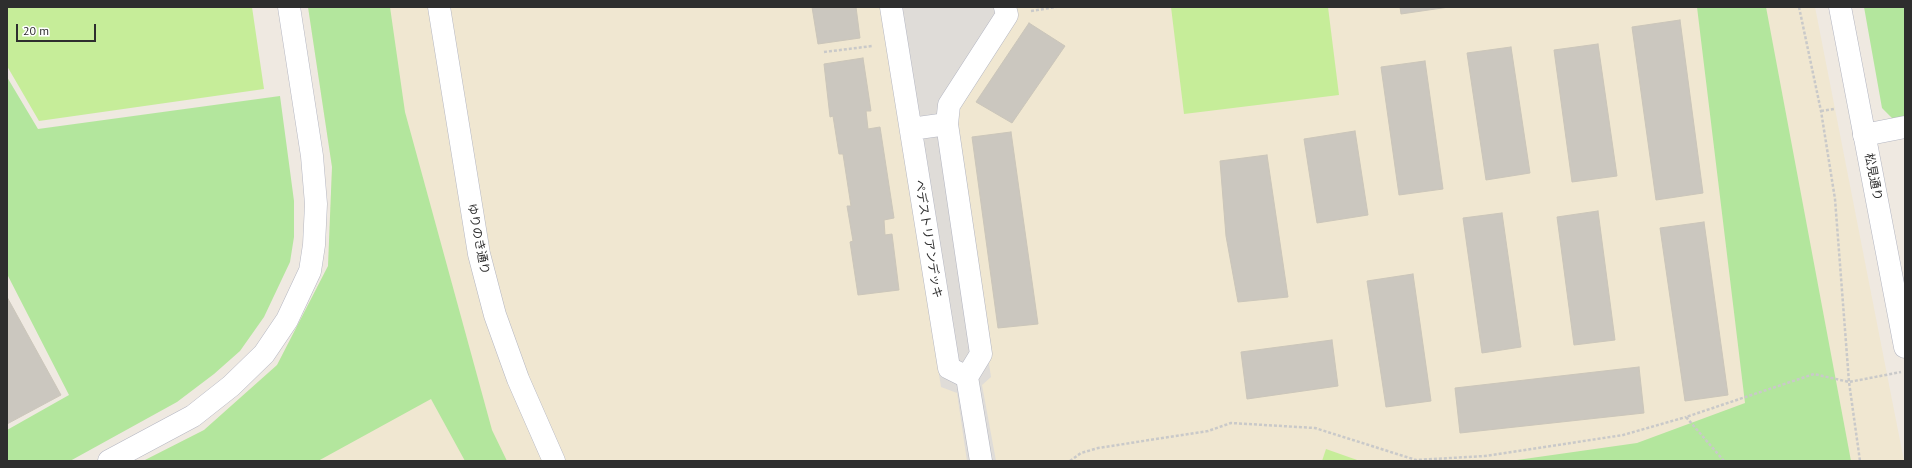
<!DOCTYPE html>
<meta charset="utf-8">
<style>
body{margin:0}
#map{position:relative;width:1912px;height:468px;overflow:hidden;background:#efe9e1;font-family:"PT Sans",sans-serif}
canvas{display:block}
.frame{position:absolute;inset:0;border:8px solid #2e2e2e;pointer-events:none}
.scale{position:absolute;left:16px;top:24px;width:80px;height:18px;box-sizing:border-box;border:2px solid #2e2e2e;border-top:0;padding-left:5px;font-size:12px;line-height:14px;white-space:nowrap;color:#2e2e2e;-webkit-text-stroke:3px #fff;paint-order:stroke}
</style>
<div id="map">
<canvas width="1912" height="468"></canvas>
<div class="frame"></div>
<div class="scale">20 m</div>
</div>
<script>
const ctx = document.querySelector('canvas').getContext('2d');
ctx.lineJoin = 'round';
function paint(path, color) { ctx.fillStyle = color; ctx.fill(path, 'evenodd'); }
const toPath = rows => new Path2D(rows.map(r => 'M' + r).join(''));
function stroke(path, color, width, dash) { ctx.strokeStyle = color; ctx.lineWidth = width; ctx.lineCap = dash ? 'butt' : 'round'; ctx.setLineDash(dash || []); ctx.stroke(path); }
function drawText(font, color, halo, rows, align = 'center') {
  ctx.font = font + ' "PT Sans","Noto Sans JP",sans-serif'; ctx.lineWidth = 3; ctx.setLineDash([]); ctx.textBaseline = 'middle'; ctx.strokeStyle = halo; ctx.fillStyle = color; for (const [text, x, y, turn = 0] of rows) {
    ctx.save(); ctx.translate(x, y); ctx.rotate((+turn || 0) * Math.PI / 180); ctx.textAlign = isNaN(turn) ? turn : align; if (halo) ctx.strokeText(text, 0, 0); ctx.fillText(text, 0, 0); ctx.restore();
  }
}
paint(toPath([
 [308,7,1815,7,1904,461,143,461,204,430,277,365,328,266,332,167]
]), '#f0e7d1');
paint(toPath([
 [308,7,390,7,405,112,492,430,507,461,465,461,431,399,318,461,143,461,204,430,277,365,328,266,332,167],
 [1697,7,1766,7,1851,461,1510,461,1637,443,1745,403],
 [1864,7,1905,7,1905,117,1893,119,1882,108],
 [7,77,38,129,280,96,294,201,294,237,290,262,264,317,240,351,214,374,177,402,70,461,7,461,7,430,69,395,7,274]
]), '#b3e69d');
paint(toPath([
 [7,7,252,7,264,89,39,121,7,66],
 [1171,7,1328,7,1339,95,1184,114],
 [1326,449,1360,461,1322,461]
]), '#c6ed99');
paint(toPath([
 [883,7,1012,7,952,117,991,377,982,385,996,461,967,461,957,393,941,387]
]), '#dfdcd8');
const building = toPath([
 [812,7,856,7,860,38,818,44,812,7],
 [1400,7,1449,7,1401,14,1400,7],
 [1680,20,1703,193,1656,200,1632,27,1680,20],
 [1029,23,1065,46,1012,123,976,102,1029,23],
 [1598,44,1617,176,1572,182,1554,50,1598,44],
 [1511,47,1530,173,1486,180,1467,53,1511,47],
 [863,58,871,111,866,111,868,129,880,127,894,218,884,220,885,235,892,234,899,290,858,295,850,242,853,241,847,206,851,206,843,154,839,154,833,116,830,117,824,64,863,58],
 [1425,61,1443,189,1399,195,1381,67,1425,61],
 [1355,131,1368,215,1317,223,1304,139,1355,131],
 [1011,132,1038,324,998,328,972,137,1011,132],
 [1267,155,1288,297,1238,302,1226,236,1220,161,1267,155],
 [1598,211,1615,340,1574,345,1557,217,1598,211],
 [1502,213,1521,347,1482,353,1463,218,1502,213],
 [1704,222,1728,395,1685,401,1660,228,1704,222],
 [1413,274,1431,401,1386,407,1367,281,1413,274],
 [7,297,61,395,7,424,7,297],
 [1332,340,1338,386,1247,399,1241,352,1332,340],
 [1639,367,1644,413,1460,433,1455,388,1639,367]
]);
paint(building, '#cbc7bf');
stroke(building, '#cbc6ba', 1);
const street = toPath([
 [891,7,949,368,967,377,981,461],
 [911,129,947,124],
 [1864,135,1905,127],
 [967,377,981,354,947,124,949,105,1007,15,1005,7]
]);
const secondary = toPath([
 [439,7,479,254,495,315,518,379,554,461],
 [1840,7,1905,347],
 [109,461,193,416,231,386,264,354,287,320,310,271,314,245,316,204,312,156,289,7]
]);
stroke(street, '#b4b6c1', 23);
stroke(secondary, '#b4b6c1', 23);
stroke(toPath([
 [1799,7,1821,111,1835,199,1849,382,1860,461],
 [1031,11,1056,7],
 [824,52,872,46],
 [1821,111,1834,109],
 [1070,461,1081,453,1098,448,1208,431,1231,423,1315,428,1416,460,1485,456,1623,435,1686,417],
 [1724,461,1686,417,1814,374,1849,382,1901,372]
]), '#c9c9c9', 2.5, [3, 2]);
stroke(street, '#fff', 22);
stroke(secondary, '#fff', 22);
drawText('12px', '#2e2e2e', '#fff', [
 ["松見通り",1873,177,79],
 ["ゆりのき通り",478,239,79],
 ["ペデストリアンデッキ",928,239,81]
]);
</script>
